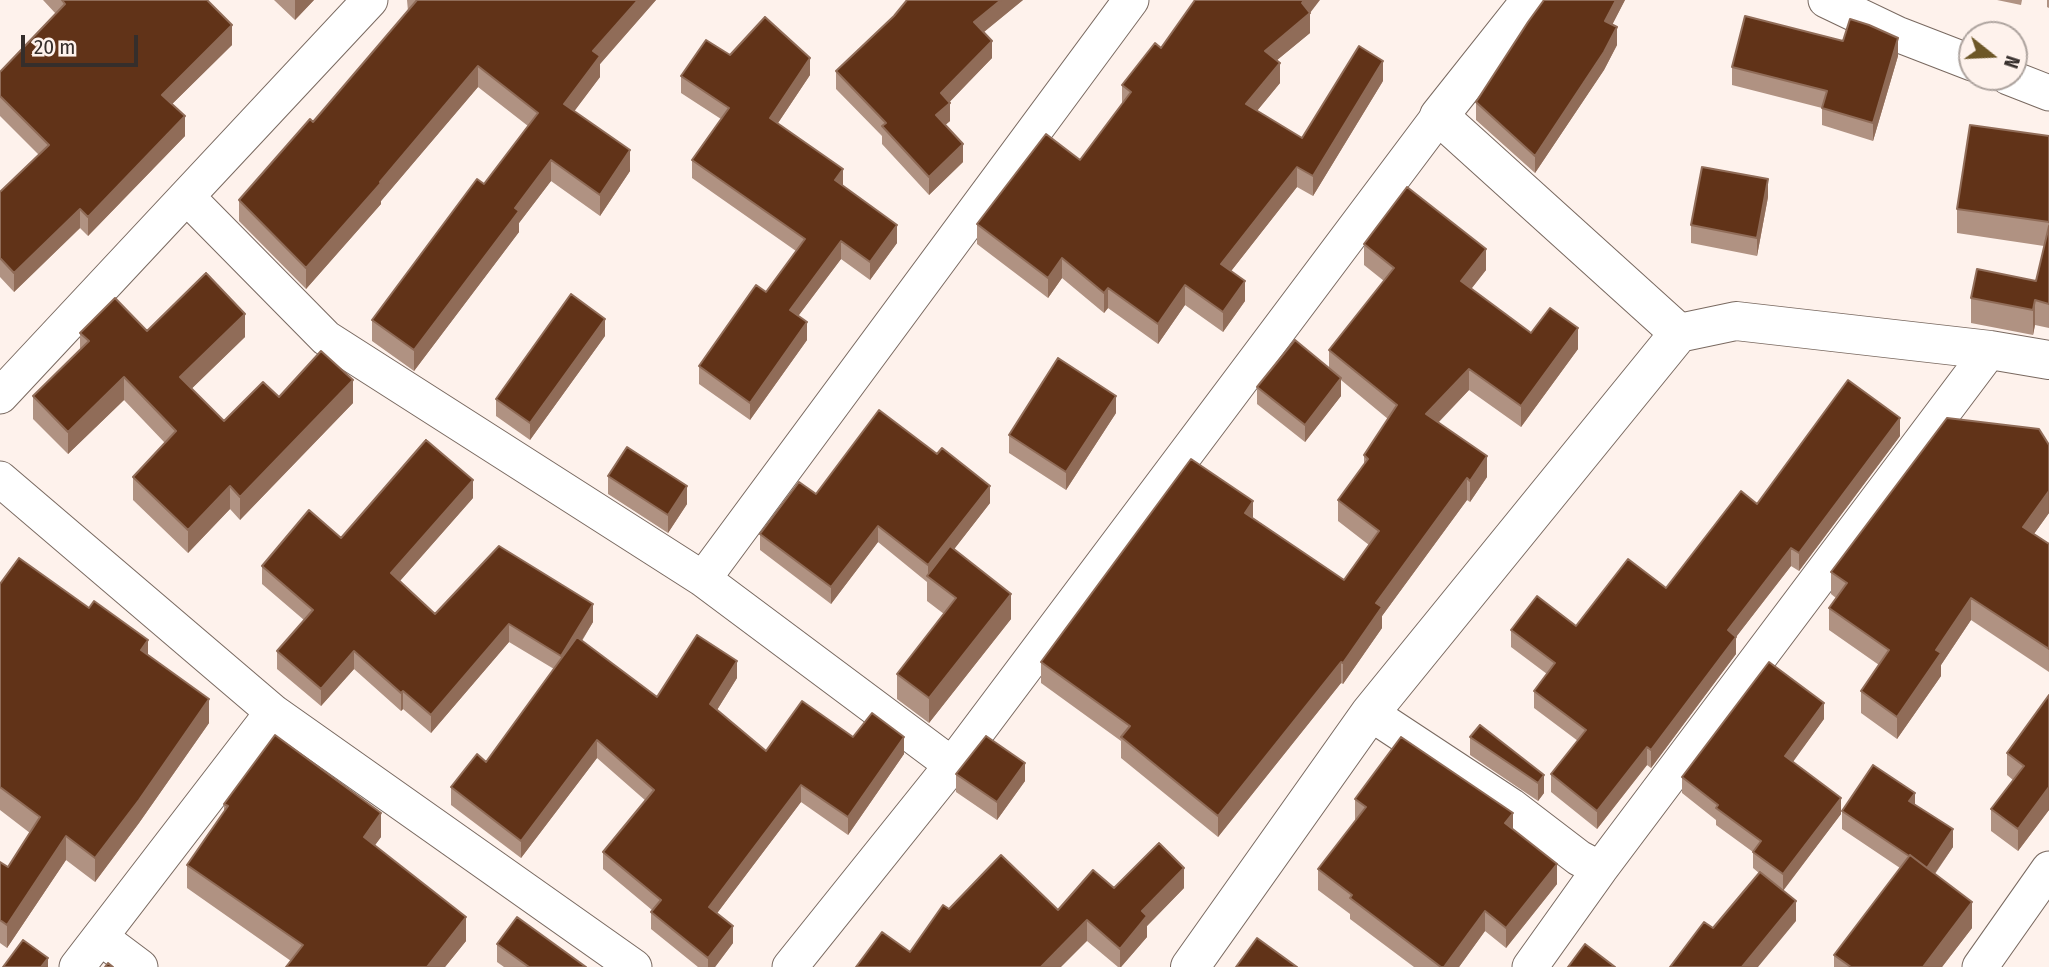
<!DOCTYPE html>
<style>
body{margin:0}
#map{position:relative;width:2049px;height:967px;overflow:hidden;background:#fef2ec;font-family:"Fira Sans Condensed",sans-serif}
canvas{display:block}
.north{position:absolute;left:1958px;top:21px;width:70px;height:70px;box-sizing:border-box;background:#fef2ec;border:2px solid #aea49f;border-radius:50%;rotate:108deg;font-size:19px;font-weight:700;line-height:28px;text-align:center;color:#352e2b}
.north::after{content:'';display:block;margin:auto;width:24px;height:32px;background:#6d5727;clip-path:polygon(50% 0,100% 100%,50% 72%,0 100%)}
.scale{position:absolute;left:21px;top:35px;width:117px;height:32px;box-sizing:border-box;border:4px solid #352e2b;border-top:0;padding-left:9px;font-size:21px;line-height:24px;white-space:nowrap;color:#352e2b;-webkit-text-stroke:5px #fef2ec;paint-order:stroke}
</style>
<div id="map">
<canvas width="2049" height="967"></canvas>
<div class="north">N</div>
<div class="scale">20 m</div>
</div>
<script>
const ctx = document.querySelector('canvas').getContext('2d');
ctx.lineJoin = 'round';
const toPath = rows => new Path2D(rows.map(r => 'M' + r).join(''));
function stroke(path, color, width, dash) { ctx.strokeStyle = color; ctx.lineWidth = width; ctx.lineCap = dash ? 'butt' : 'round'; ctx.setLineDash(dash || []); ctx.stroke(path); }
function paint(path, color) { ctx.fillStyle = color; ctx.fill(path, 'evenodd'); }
const minor = toPath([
 [1826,0,1897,34,1972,63],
 [2008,77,2049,93],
 [187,197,326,338,703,579,952,765],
 [0,396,370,0],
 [0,479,273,712,634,967],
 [703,579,1131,0],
 [1370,713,1511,806,1579,858,1600,869],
 [100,937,140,967],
 [77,967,273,712],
 [790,967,952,765,1439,116],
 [1530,967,1600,869,1990,350],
 [1980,967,2049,869]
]);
const tertiary = toPath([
 [1531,0,1439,116,1679,333]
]);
const secondary = toPath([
 [1190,967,1370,713,1679,333,1736,321,1990,350,2049,360]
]);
stroke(minor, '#796960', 37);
stroke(tertiary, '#796960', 40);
stroke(secondary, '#796960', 40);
stroke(minor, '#fff', 35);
stroke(tertiary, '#fff', 38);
stroke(secondary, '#fff', 38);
paint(toPath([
 [43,0,207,0,232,45,172,104,185,136,88,236,80,228,14,292,0,277,0,192,39,155,0,116,0,72,56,14],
 [274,0,314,0,295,20],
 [407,0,656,0,600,64,600,77,574,111,630,171,600,216,551,181,519,223,519,232,414,371,372,341,372,320,484,184,528,126,478,87,381,201,381,204,306,289,239,221,239,200,313,122,408,11],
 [1023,0,984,32,992,58,949,102,950,121,945,125,963,162,929,195,882,144,882,136,836,89,836,71,894,16],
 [1544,0,1625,0,1612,24,1617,45,1604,70,1535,173,1476,120,1476,102],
 [1997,0,2022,0,2021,5],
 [2047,0,2049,0,2049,8,2047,7],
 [1310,13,1310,33,1277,60,1280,83,1257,111,1302,138,1383,81,1313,196,1297,187,1231,271,1245,301,1223,332,1185,305,1158,344,1108,308,1104,313,1062,278,1048,298,977,244,977,224,1080,160,1122,104,1122,85,1161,48],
 [1843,41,1898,56,1873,141,1822,125,1822,108,1732,85,1732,67],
 [730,55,810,75,778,123,843,186,897,243,870,280,841,259,798,316,807,340,750,420,699,384,699,366,766,292,796,251,692,178,692,160,721,119,681,93,681,76],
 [2049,136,2049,328,2035,325,2033,335,1971,323,1971,298,2036,281,2044,246,1957,233,1957,209],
 [1768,197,1757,256,1691,243,1691,225],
 [1364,244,1486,270,1471,289,1531,333,1578,349,1521,427,1469,390,1439,422,1487,477,1470,502,1467,500,1382,616,1382,628,1343,684,1341,683,1218,837,1121,758,1121,741,1041,683,1041,662,1253,518,1344,580,1369,545,1338,521,1338,500,1364,465,1364,455,1388,419,1341,380,1341,396,1305,442,1257,404,1257,387,1329,368,1329,350,1384,281,1364,265],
 [147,331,245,337,191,389,224,421,279,397,353,403,240,520,230,509,188,553,133,500,133,477,165,443,124,400,68,454,33,419,33,396,80,350,80,333],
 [605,336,530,440,496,416,496,399],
 [1116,413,1066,490,1009,453,1009,435],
 [1900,436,1799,571,1791,566,1736,637,1736,654,1651,768,1647,765,1597,829,1551,792,1551,774,1578,741,1534,708,1534,691,1547,674,1511,647,1511,630,1576,626,1666,588,1757,504],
 [2049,445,2049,513,2034,534,2049,544,2049,672,1971,620,1941,665,1941,676,1897,739,1861,713,1861,691,1879,665,1829,630,1829,608,1836,598,1831,594,1831,572],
 [608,476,687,504,668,533,608,494],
 [816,494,990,503,954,549,1011,619,929,723,897,699,897,674,944,614,927,601,927,582,878,542,831,604,760,550,760,534],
 [473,498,400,581,435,614,593,622,582,641,657,697,737,678,717,710,766,751,853,737,904,754,848,835,801,802,717,913,733,943,715,967,698,967,651,929,651,912,652,910,603,869,603,852,646,801,597,758,521,858,451,805,451,787,486,762,554,669,509,642,431,733,403,709,401,711,354,669,321,706,277,669,277,651,304,620,262,584,262,566,341,538],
 [0,584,148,655,209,723,139,823,95,882,66,860,7,948,0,943,0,862,8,867,30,833,0,810],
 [2049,695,2049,810,2018,851,1991,831,1991,809,2013,780,2007,775,2007,753],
 [1824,719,1792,762,1841,814,1783,890,1796,921,1713,928,1759,873,1753,868,1753,852,1716,825,1716,820,1682,793,1682,777],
 [1470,737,1544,775,1544,793,1538,801,1470,755],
 [956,774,1025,781,997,820,956,792],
 [1355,799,1513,829,1557,884,1506,948,1485,931,1459,967,1414,967,1350,919,1350,914,1318,890,1318,869,1356,820,1355,819],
 [224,804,381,837,375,845,466,941,445,967,286,967,291,961,187,888,187,865,224,812],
 [1915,804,1953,847,1935,874,1972,928,1942,967,1834,967,1834,955,1900,868,1842,829,1842,811],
 [1114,888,1184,888,1147,926,1147,937,1121,967,1118,967,1087,941,910,952,949,909,1058,910],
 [497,944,586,967,504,967,497,962]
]), '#b09282');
paint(toPath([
 [295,0,314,0,295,20],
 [638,0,656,0,600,64,600,77,564,125,564,104,593,51],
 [1001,0,1023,0,974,40,974,22],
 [1304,0,1320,0,1310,13,1310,33,1265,70,1265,51],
 [1616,0,1625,0,1605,39,1605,21],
 [232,25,232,45,162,114,162,95],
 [1617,27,1617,45,1604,70,1535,173,1535,156],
 [1898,38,1898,56,1873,141,1873,123],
 [992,41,992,58,941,111,941,93],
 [810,58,810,75,770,135,770,118],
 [1383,61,1383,81,1313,196,1313,176],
 [1280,63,1280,83,1246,124,1246,104],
 [478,66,478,87,381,201,381,204,306,289,306,268],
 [950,103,950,121,936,133,936,115],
 [185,116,185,136,88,236,88,217],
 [963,144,963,162,929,195,929,177],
 [630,150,630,171,600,216,600,195],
 [551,160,551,181,519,223,519,232,414,371,414,350,515,208],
 [1297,167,1297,187,1221,284,1221,264],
 [843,169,843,187,835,180],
 [1768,179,1768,197,1757,256,1757,238],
 [80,209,80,228,14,292,14,273],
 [897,225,897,243,870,280,870,262],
 [841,241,841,259,790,327,790,310],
 [1486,249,1486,270,1461,302,1461,281],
 [1062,258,1062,278,1048,298,1048,278],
 [1245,281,1245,301,1223,332,1223,312],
 [1185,285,1185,305,1158,344,1158,324],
 [1108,288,1108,308,1104,313,1104,293],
 [2035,300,2035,325,2033,335,2033,310],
 [245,314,245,337,180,400,180,377],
 [605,319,605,336,530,440,530,423],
 [807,322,807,340,750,420,750,403],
 [1578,328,1578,349,1521,427,1521,406],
 [1469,369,1469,390,1426,435,1426,414],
 [124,377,124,400,68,454,68,432],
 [1341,378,1341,396,1305,442,1305,425],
 [353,380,353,403,240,520,240,497],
 [1116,396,1116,413,1066,490,1066,472],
 [1900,418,1900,436,1799,571,1799,553],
 [1487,456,1487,477,1470,502,1470,481],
 [1467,478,1467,500,1382,616,1382,628,1343,684,1343,663,1376,603],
 [473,480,473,498,391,591,391,573],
 [230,486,230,509,188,553,188,530],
 [687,486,687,504,668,533,668,515],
 [990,486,990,503,931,579,928,576,928,565],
 [2049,491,2049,513,2023,549,2023,527],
 [1253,501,1253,522,1245,513],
 [878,526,878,542,831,604,831,587],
 [1791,548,1791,566,1736,637,1736,654,1651,768,1651,750,1728,630],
 [1011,594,1011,619,929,723,929,698],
 [1971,598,1971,620,1941,665,1941,676,1897,739,1897,717,1936,650],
 [593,604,593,622,561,674,561,656],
 [509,624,509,642,431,733,431,715],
 [148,640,148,663,141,650],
 [354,651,354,669,321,706,321,689],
 [737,661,737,678,710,721,710,704],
 [1341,662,1341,683,1218,837,1218,816],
 [403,691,403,709,401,711,401,693],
 [209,699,209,723,139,823,95,882,95,858],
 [1824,703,1824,719,1785,773,1785,756],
 [904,737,904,754,848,835,848,817],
 [597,740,597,758,521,858,521,841],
 [1647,747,1647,765,1597,829,1597,811],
 [1025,763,1025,781,997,820,997,802],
 [1544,775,1544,793,1538,801,1538,783],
 [801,785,801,802,709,924,709,907],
 [2049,787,2049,810,2018,851,2018,829],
 [1915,793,1915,811,1909,801],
 [1841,798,1841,814,1783,891,1783,874],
 [381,813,381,837,364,860,364,837],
 [1513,813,1513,833,1505,823],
 [1953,829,1953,847,1926,886,1926,868],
 [66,836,66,860,7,948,7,925],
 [1557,864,1557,884,1506,948,1506,928],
 [1184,868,1184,888,1147,926,1147,937,1121,967,1120,967,1120,949,1142,911],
 [1796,901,1796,921,1758,967,1742,967],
 [1972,902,1972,928,1942,967,1923,967],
 [1485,911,1485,931,1459,967,1444,967],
 [466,917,466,941,445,967,427,967],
 [1087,920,1087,941,1061,967,1041,967],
 [733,926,733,943,715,967,708,967,708,958],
 [48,958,48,967,41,967]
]), '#906c58');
const building = toPath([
 [62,0,207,0,232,25,162,95,185,116,88,217,80,209,14,273,0,258,0,192,49,145,0,96,0,72,65,4,62,0],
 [417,0,638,0,593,51,600,56,564,104,630,150,600,195,551,160,515,208,519,211,414,350,372,320,477,179,484,184,538,113,478,66,380,182,381,183,306,268,239,200,310,119,313,122,417,0],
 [907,0,1001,0,974,22,992,41,941,93,950,103,936,115,963,144,929,177,882,126,886,123,836,71,894,16,907,0],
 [1195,0,1304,0,1302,3,1310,13,1265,51,1280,63,1246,104,1302,138,1359,46,1383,61,1313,176,1297,167,1221,264,1245,281,1223,312,1185,285,1158,324,1108,288,1104,293,1062,258,1048,278,977,224,1046,134,1080,160,1131,92,1122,85,1155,43,1161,48,1195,0],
 [1544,0,1616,0,1605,21,1617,27,1604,52,1535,156,1476,102,1528,22,1544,0],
 [1745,16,1843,41,1850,19,1869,25,1898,38,1873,123,1822,108,1827,91,1732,67,1745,16],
 [765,17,810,58,770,118,843,169,835,180,897,225,870,262,841,241,790,310,807,322,750,403,699,366,756,285,766,292,805,239,692,160,729,108,681,76,706,40,730,55,765,17],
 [1970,125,2049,136,2049,222,1957,209,1970,125],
 [1702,167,1768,179,1757,238,1691,225,1702,167],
 [1407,187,1486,249,1461,281,1531,333,1550,308,1578,328,1521,406,1469,369,1426,414,1487,456,1470,481,1467,478,1376,603,1382,607,1343,663,1341,662,1218,816,1121,737,1130,726,1041,662,1191,459,1253,501,1245,513,1344,580,1379,531,1338,500,1368,459,1364,455,1397,405,1329,350,1394,268,1364,244,1407,187],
 [2049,226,2049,304,2035,300,2033,310,1971,298,1977,269,2036,281,2049,226],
 [206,273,245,314,180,377,224,421,263,382,279,397,321,351,353,380,240,497,230,486,188,530,133,477,176,431,124,377,68,432,33,396,89,341,80,333,115,298,147,331,206,273],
 [571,294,605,319,530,423,496,399,571,294],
 [1295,340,1341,378,1305,425,1257,387,1295,340],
 [1058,358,1116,396,1066,472,1009,435,1058,358],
 [1848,380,1900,418,1799,553,1791,548,1728,630,1736,637,1651,750,1647,747,1597,811,1551,774,1586,730,1534,691,1555,663,1511,630,1537,596,1576,626,1628,559,1666,588,1741,491,1757,504,1848,380],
 [879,410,937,454,942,448,990,486,928,565,878,526,831,587,760,534,799,482,816,494,879,410],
 [1947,418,2039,429,2049,445,2049,491,2023,527,2049,544,2049,649,1971,598,1936,650,1941,653,1897,717,1861,691,1889,650,1829,608,1847,583,1831,572,1947,418],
 [426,440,473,480,391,573,435,614,499,546,593,604,561,656,509,624,431,715,403,691,401,693,354,651,321,689,277,651,313,610,262,566,309,510,341,538,426,440],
 [627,447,687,486,668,515,608,476,627,447],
 [950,546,1011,594,929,698,897,674,956,598,927,576,950,546],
 [19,558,89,608,94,601,148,640,141,650,209,699,139,800,95,858,66,836,7,925,0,920,0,862,8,867,40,817,0,787,0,584,19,558],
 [697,635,737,661,710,704,766,751,802,701,853,737,872,713,904,737,848,817,801,785,709,907,733,926,708,958,651,912,661,900,603,852,654,790,597,740,521,841,451,787,477,754,486,762,577,637,657,697,697,635],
 [1769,662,1824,703,1785,756,1841,798,1783,874,1753,852,1761,841,1716,808,1718,805,1682,777,1769,662],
 [2049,695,2049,787,2018,829,1991,809,2024,766,2007,753,2049,695],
 [1480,725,1544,775,1538,783,1470,737,1480,725],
 [275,735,381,813,364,837,466,917,427,967,286,967,303,945,187,865,228,806,224,804,275,735],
 [986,736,1025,763,997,802,956,774,986,736],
 [1401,737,1513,813,1505,823,1557,864,1506,928,1485,911,1444,967,1441,967,1350,898,1352,895,1318,869,1366,807,1355,799,1401,737],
 [1873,765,1915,793,1909,801,1953,829,1927,868,1910,855,1909,856,1842,811,1873,765],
 [1159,843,1184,868,1142,911,1147,916,1120,949,1087,920,1041,967,856,967,882,932,910,952,943,905,949,909,1001,855,1058,910,1093,870,1114,888,1159,843],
 [1910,855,1972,902,1923,967,1851,967,1834,955,1910,855],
 [1760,872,1796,901,1742,967,1670,967,1704,922,1713,928,1760,872],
 [517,917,586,967,529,967,497,944,517,917],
 [1257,938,1297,967,1236,967,1257,938],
 [23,940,48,958,41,967,3,967,23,940],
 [1585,944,1615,967,1568,967,1585,944],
 [108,963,113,967,105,967,108,963]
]);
paint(building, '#613318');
stroke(building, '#906c58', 2);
</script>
